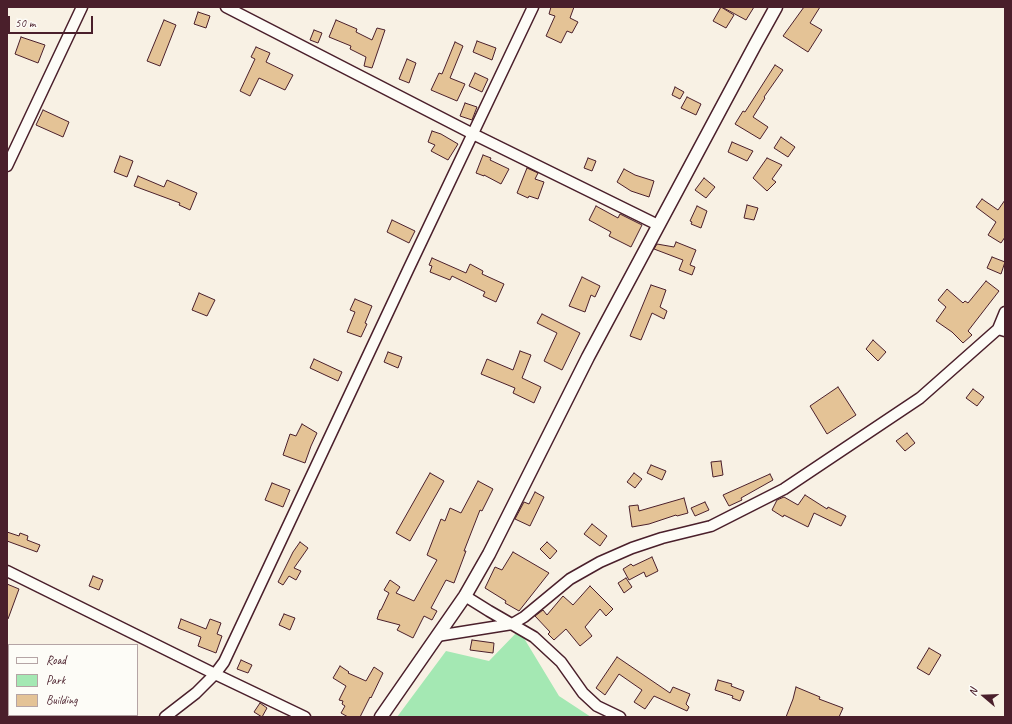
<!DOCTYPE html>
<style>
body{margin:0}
#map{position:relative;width:1012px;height:724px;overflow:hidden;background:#f8f1e4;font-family:Caveat,sans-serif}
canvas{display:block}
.frame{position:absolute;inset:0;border:8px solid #4a1f2b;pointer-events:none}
.legend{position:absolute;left:8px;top:644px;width:130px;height:72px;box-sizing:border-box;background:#fdfcf7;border:1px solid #b5a4a5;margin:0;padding:5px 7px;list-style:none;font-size:12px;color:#4a1f2b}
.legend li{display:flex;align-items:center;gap:8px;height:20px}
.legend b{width:20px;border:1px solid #b5a4a5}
.north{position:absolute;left:964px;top:676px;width:40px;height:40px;-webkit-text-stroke:3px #fdfcf7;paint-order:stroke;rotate:289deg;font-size:11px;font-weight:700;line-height:16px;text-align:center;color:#4a1f2b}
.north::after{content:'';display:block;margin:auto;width:14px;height:18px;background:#4a1f2b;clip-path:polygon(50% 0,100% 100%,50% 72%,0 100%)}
.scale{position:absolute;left:8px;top:16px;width:85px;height:18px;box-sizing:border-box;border:2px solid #4a1f2b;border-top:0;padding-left:5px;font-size:12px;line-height:14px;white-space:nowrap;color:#4a1f2b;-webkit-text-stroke:3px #fdfcf7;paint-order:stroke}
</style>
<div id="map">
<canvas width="1012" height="724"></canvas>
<div class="frame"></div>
<ul class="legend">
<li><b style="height:5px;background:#fdfcf7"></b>Road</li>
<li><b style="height:11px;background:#a4e8b3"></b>Park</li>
<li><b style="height:11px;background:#e4c396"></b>Building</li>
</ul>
<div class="north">N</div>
<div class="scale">50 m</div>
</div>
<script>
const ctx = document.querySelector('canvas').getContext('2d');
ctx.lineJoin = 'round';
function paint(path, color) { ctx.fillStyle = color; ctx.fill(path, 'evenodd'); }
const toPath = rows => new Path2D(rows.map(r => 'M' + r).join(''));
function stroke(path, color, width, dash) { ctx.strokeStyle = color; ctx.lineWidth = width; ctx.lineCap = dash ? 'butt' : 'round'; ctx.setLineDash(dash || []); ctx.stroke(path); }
paint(toPath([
 [519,630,559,696,591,717,397,717,446,651,489,661]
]), '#a4e8b3');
const building = toPath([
 [551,7,574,7,570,18,578,22,572,33,567,31,561,43,546,36,555,16,549,14,551,7],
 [721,7,734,15,726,28,713,21,721,7],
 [722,7,754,7,746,20,722,7],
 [804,7,820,7,810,23,822,30,808,52,783,36,804,7],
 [198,12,210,16,206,28,194,24,198,12],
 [164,20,176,25,160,66,147,61,164,20],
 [336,20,357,29,356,32,372,40,377,28,385,30,372,68,364,66,366,57,350,49,351,46,329,37,336,20],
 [314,30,322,33,318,43,310,40,314,30],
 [21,37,45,45,38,63,15,54,21,37],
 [477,41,496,48,492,60,473,52,477,41],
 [455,42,463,46,450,78,465,84,457,101,431,90,439,73,442,74,455,42],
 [256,47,270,53,266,62,293,75,285,90,259,78,250,96,240,91,255,59,251,57,256,47],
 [407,59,416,63,409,83,399,79,407,59],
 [775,65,783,70,764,97,765,98,753,117,768,127,760,139,735,124,743,111,745,112,775,65],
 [475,73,488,79,482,92,469,86,475,73],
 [675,87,684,92,680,99,672,95,675,87],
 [687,97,701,104,696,115,681,108,687,97],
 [465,103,477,107,472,120,460,116,465,103],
 [43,110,69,122,63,137,36,125,43,110],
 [432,131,441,134,458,144,448,160,431,151,435,145,428,142,432,131],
 [781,137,795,147,788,157,774,148,781,137],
 [732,142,753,151,747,161,728,152,732,142],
 [483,155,491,158,490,160,509,169,501,184,484,175,484,176,476,173,483,155],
 [120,156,133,161,127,177,114,172,120,156],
 [588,158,596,161,592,171,584,168,588,158],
 [767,158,782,165,772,179,776,182,767,191,753,178,767,158],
 [527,168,538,173,535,179,544,182,538,199,529,196,528,198,517,193,527,168],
 [624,169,635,175,654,181,649,197,631,191,617,182,624,169],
 [138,176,164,187,167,180,197,193,190,210,179,205,180,203,134,186,138,176],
 [704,178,715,187,706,198,695,190,704,178],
 [982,199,998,210,1005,200,1005,237,1001,243,988,235,996,222,976,207,982,199],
 [747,205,758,208,754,220,744,218,747,205],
 [596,206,618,218,620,214,642,225,631,247,609,236,611,232,589,220,596,206],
 [697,206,707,211,701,228,691,224,692,222,690,221,697,206],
 [392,220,415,231,409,243,387,232,392,220],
 [676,242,696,250,690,265,695,267,692,275,679,270,683,260,654,249,657,244,674,247,676,242],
 [992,257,1005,262,1001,274,987,268,992,257],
 [432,258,466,273,470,264,483,271,482,274,504,284,496,302,483,296,485,292,452,276,450,280,430,272,432,266,429,265,432,258],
 [582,277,600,286,595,297,591,295,585,312,569,306,582,277],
 [986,281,999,291,968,331,972,335,963,343,952,332,936,321,946,307,938,300,947,289,963,303,965,301,968,303,986,281],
 [651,285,666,290,660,307,667,311,664,319,652,313,641,340,630,336,651,285],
 [199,293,215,300,207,316,192,310,199,293],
 [355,299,372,306,365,323,367,324,361,337,347,332,355,312,350,310,355,299],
 [542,314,580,333,562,370,544,361,557,333,537,323,542,314],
 [873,340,886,352,878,361,866,349,873,340],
 [520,351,531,355,522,378,541,387,534,403,513,393,515,388,481,374,487,359,513,370,520,351],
 [388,352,402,357,398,368,384,362,388,352],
 [314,359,342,372,338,381,310,368,314,359],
 [838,387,856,415,827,434,810,406,838,387],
 [973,389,984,397,977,406,966,398,973,389],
 [302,424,317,433,311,446,305,463,283,455,290,434,296,436,302,424],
 [907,433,915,443,905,451,896,441,907,433],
 [721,461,723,475,713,477,711,462,721,461],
 [651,465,666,471,662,480,647,473,651,465],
 [430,473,444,481,410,541,396,533,430,473],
 [634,473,642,479,635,488,627,482,634,473],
 [770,474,773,480,741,498,742,500,729,506,723,495,770,474],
 [478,481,493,489,482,511,480,510,464,551,466,551,454,583,446,580,431,608,437,611,432,620,424,616,413,638,397,630,400,625,377,619,380,610,381,610,389,593,384,590,390,580,400,587,396,593,414,601,437,560,427,555,441,519,445,521,450,508,461,513,478,481],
 [272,483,290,490,283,507,265,500,272,483],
 [535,492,544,497,530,526,515,519,524,502,529,504,535,492],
 [805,495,827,509,828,507,846,516,841,526,814,513,808,527,784,515,783,517,772,510,777,500,784,497,798,505,805,495],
 [684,498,688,513,677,516,676,515,649,524,632,527,629,506,638,505,639,511,684,498],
 [705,502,709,510,695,516,691,508,705,502],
 [592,524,607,536,600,546,584,534,592,524],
 [7,532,19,536,20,533,28,536,27,540,40,545,37,552,7,541,7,532],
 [300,542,308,548,294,568,301,571,296,580,289,576,283,585,278,582,293,552,300,542],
 [547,542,557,551,550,559,540,549,547,542],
 [513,552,549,573,519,611,505,603,506,601,485,588,495,567,502,570,513,552],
 [652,557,658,571,646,577,644,572,629,580,623,569,631,564,633,566,652,557],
 [93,576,103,580,99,590,89,586,93,576],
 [626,578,632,587,624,593,618,583,626,578],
 [7,584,19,589,8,619,7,619,7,584],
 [590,586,613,609,606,616,600,609,585,627,592,636,580,646,566,629,554,640,548,634,550,632,535,616,543,610,547,615,563,596,573,605,590,586],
 [284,614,295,618,290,630,279,625,284,614],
 [181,619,206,629,210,619,221,623,217,634,222,636,216,653,198,646,201,637,178,628,181,619],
 [472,640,494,643,493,653,470,650,472,640],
 [929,648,941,655,929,675,917,668,929,648],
 [617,657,670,693,673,687,690,694,686,704,689,707,687,711,654,696,645,709,634,702,642,690,619,674,605,695,596,688,617,657],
 [241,660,252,665,248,673,237,669,241,660],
 [340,666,349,672,348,673,366,681,374,667,383,673,371,698,370,697,360,717,348,717,341,713,345,706,342,704,343,701,339,700,346,686,333,678,340,666],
 [718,680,732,684,731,686,744,691,740,701,732,698,733,696,715,690,718,680],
 [796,687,820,697,819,699,843,708,839,717,786,717,793,699,796,687],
 [260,703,267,708,262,717,254,712,260,703]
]);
paint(building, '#e4c396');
stroke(building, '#4a1f2b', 1);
const minor = toPath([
 [226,7,473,134,658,225],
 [7,166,82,7],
 [998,329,1005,312],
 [7,571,215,674,305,717],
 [465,596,489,611,534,637,561,662,583,693,597,706,620,717],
 [437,636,512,624,524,617,570,579,600,562,632,548,662,538,711,526,784,489,920,398,998,329,1005,331],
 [165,717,196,693,215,674,224,662,408,270,533,7]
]);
const tertiary = toPath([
 [381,717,465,596,489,554,588,357,755,45,776,7]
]);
stroke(minor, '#4a1f2b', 13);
stroke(tertiary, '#4a1f2b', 15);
stroke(minor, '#fdfcf7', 10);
stroke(tertiary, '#fdfcf7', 12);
</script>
